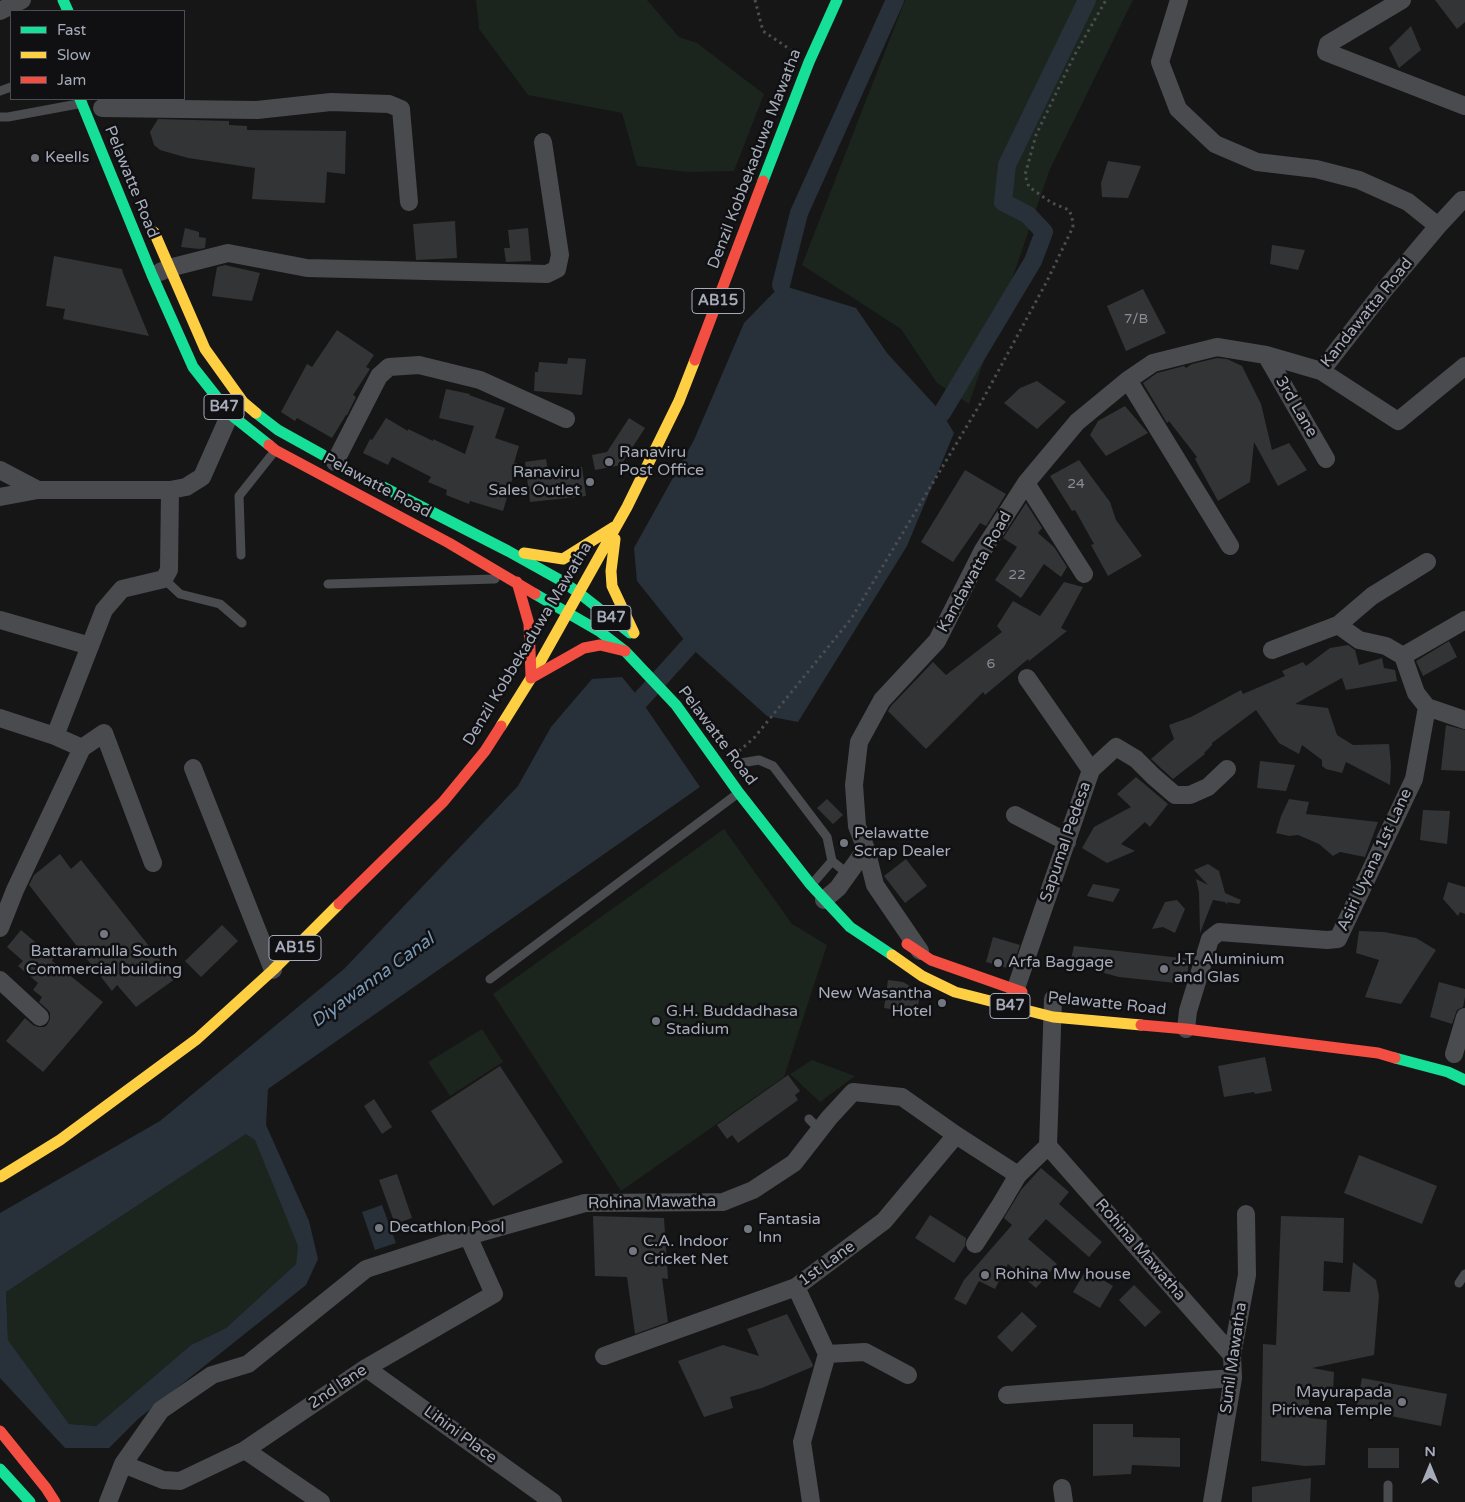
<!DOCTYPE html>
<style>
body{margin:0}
#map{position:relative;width:1465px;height:1502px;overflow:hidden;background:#161616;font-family:"Varela Round",sans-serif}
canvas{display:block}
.legend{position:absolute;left:10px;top:10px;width:175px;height:90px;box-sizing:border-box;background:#101012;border:1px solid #4c4e55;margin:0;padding:6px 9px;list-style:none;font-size:15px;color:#a5abb9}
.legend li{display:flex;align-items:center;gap:10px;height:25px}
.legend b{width:25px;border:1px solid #4c4e55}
.north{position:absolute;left:1405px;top:1442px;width:50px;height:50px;-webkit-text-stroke:4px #101012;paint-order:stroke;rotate:0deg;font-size:14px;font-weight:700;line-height:20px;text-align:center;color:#a5abb9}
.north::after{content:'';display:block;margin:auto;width:18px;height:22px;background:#a5abb9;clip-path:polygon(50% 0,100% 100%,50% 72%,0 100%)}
</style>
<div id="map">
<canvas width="1465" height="1502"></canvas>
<ul class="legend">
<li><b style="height:6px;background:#16e098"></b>Fast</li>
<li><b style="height:6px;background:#ffcf43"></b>Slow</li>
<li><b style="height:6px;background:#f24e42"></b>Jam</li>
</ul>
<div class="north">N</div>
</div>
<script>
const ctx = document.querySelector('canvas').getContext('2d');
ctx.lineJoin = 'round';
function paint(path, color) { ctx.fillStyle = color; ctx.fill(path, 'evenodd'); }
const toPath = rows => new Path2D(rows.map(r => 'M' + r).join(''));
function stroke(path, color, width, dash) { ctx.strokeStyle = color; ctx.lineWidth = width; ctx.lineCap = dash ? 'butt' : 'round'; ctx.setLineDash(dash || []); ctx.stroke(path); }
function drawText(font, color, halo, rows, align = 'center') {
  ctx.font = font + ' "Varela Round",sans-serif'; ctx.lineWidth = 5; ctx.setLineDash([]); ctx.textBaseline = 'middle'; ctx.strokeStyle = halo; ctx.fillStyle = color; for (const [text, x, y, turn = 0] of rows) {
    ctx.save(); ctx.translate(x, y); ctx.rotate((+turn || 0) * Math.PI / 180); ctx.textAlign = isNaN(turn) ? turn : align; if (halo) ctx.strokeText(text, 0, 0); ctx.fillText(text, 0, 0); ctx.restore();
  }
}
paint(toPath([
 [476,0,647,0,679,37,697,43,764,94,734,171,687,172,637,166,622,113,528,95,479,29],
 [905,0,1133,0,1050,169,969,404,937,383,901,329,802,265],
 [724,829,792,924,827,945,784,1077,621,1191,493,994],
 [482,1029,503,1062,450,1096,428,1062],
 [812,1060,855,1076,820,1102,790,1074],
 [246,1134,255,1139,299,1246,296,1264,226,1328,191,1345,96,1426,69,1424,8,1340,6,1292]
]), '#1b241d');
paint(toPath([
 [781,285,856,308,887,353,942,413,954,433,907,546,798,722,767,716,689,646,637,581,634,548,694,440,744,323],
 [622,677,640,699,700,787,268,1089,266,1125,309,1221,318,1259,306,1285,138,1419,109,1448,65,1448,0,1378,0,1213,160,1121,344,969,518,786,551,727,592,679],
 [246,1134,255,1140,298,1246,296,1264,226,1328,191,1345,96,1426,69,1424,8,1340,6,1292],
 [382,1205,396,1243,375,1250,362,1212]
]), '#283139');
stroke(toPath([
 [781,285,799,213,895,0],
 [942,413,1033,261,1044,232,1028,215,1003,202,1007,165,1087,0],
 [626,716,689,646]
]), '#283139', 18);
paint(toPath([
 [1435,0,1465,0,1465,22,1457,29],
 [1411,26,1421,50,1399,68,1389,48],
 [158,119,229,121,229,125,247,126,247,130,346,131,345,174,327,172,325,203,252,199,255,168,188,158,160,150,154,145,150,132],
 [1108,161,1141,166,1128,198,1102,197,1101,183],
 [455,221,457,258,416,260,413,224],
 [185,228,199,232,199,237,206,238,205,248,199,249,181,247],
 [528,228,531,261,506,262,504,248,510,248,508,230],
 [1272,245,1305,250,1298,270,1270,264],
 [54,256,122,269,123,273,149,336,63,319,65,309,46,306],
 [225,265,260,273,252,301,212,296,217,267],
 [1143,289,1166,333,1126,351,1107,306],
 [337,330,374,355,366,367,370,369,353,395,356,397,347,415,346,415,332,438,297,418,295,421,281,412,307,364,312,367],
 [568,358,586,359,582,395,534,391,535,372,538,372,539,362,567,364],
 [1217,358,1227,359,1242,366,1261,404,1272,450,1289,443,1307,470,1278,486,1254,442,1250,482,1218,501,1195,459,1197,457,1169,421,1167,423,1143,383,1157,373,1184,366,1186,368,1192,364],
 [1037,381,1066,402,1037,429,1004,403,1020,388],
 [446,389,470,394,469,395,505,408,495,438,519,446,514,463,517,463,503,511,470,501,469,504,446,495,447,490,428,482,431,477,392,457,388,465,363,453,370,439,372,440,386,418,408,431,408,429,433,441,433,439,465,454,474,426,439,418],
 [1125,406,1148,433,1106,456,1090,435,1098,421],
 [629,418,645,428,621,465,595,470,592,455,607,452],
 [546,459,548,471,582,467,586,496,530,502,525,462],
 [1079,460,1110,502,1116,520,1142,556,1108,576,1091,545,1094,544,1075,510,1072,511,1050,476],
 [965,470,1006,494,986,526,980,523,953,562,921,542],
 [1026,503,1042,528,1038,533,1054,547,1067,567,1061,577,1044,564,1021,598,995,580,1017,547,1003,538],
 [1064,582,1083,587,1061,628,1067,631,1029,661,1028,659,985,695,983,692,926,749,888,711,891,706,933,662,946,675,1002,632,997,626,1013,601,1040,616],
 [1449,641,1457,657,1423,676,1416,661],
 [1348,645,1355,650,1359,665,1382,658,1384,668,1395,670,1397,681,1346,690,1342,678,1295,704,1328,708,1337,735,1353,745,1389,744,1391,766,1390,785,1346,762,1342,773,1326,769,1322,766,1322,760,1302,745,1299,754,1279,743,1256,710,1212,743,1212,745,1204,753,1205,754,1173,779,1151,759,1174,739,1169,725,1191,717,1241,690,1243,694,1285,676,1282,671,1303,662,1306,666,1330,648],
 [1446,725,1465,730,1465,771,1441,770],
 [1260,761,1295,765,1286,791,1257,788],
 [1136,777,1168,804,1150,827,1145,822,1121,844,1135,851,1107,863,1082,848,1094,827,1131,807,1117,794],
 [827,799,843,815,833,824,817,808],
 [1289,799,1309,802,1306,814,1378,822,1365,857,1340,852,1333,856,1319,844,1298,835,1289,836,1276,833,1281,816],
 [1423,810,1450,811,1447,844,1420,840],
 [60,854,71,869,81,860,175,979,136,1007,117,985,112,991,29,885,34,875],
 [906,859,927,886,905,903,884,876],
 [1208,864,1219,871,1225,893,1241,900,1239,904,1227,902,1228,905,1225,902,1213,900,1200,933,1199,892,1196,879,1208,885,1194,870],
 [1448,882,1465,887,1465,914,1460,912,1458,916,1443,899],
 [1093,884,1120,889,1113,902,1087,896],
 [1177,900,1185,909,1175,933,1163,927,1152,929,1165,902],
 [222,925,238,941,201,977,185,961],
 [21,930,54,958,52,961,103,1002,43,1072,6,1041,25,1018,33,1025,38,1027,44,1027,47,1025,50,1019,50,1013,48,1010,39,1002,42,997,33,990,38,983,18,966,23,961,7,947],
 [1359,931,1384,932,1416,938,1436,950,1401,1004,1365,997,1379,960,1356,953],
 [993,937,1020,945,1011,969,986,962],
 [1074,946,1190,959,1185,984,1119,977,1104,973,1105,969,1070,963],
 [888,980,903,982,920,992,917,1013,884,1008],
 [1439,982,1465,989,1465,997,1463,1007,1457,1010,1452,1024,1430,1017],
 [1265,1057,1272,1091,1255,1094,1254,1092,1224,1097,1218,1066],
 [500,1066,563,1162,493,1206,431,1111],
 [788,1075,800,1091,795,1095,798,1100,738,1143,732,1135,727,1139,717,1125],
 [374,1099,392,1127,382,1134,364,1106],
 [1359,1155,1437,1186,1422,1224,1344,1193],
 [1041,1168,1069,1192,1059,1204,1102,1242,1089,1257,1046,1219,1028,1239,1057,1264,1036,1288,1008,1264,995,1289,979,1281,966,1305,954,1299,964,1280,1012,1225,1004,1218,1021,1190],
 [397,1174,412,1218,395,1224,379,1180],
 [930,1215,966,1238,965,1246,954,1263,915,1238],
 [593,1216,664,1218,668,1279,662,1278,668,1322,635,1334,627,1277,595,1276],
 [1281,1216,1344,1218,1343,1263,1324,1261,1323,1291,1350,1292,1353,1262,1376,1280,1379,1296,1374,1355,1312,1368,1334,1372,1333,1391,1309,1390,1309,1418,1327,1420,1325,1465,1305,1466,1261,1461,1263,1344,1276,1345],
 [1086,1270,1113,1286,1100,1308,1073,1292],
 [1134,1285,1161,1312,1145,1327,1119,1300],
 [1022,1312,1037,1326,1012,1352,997,1337],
 [787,1314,813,1365,812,1367,762,1388,730,1397,733,1408,704,1417,678,1361,723,1345,759,1356,747,1329],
 [1362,1378,1447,1394,1441,1426,1356,1409],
 [1093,1424,1133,1424,1133,1437,1180,1438,1180,1467,1132,1465,1131,1474,1093,1476],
 [1368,1448,1399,1448,1399,1468,1368,1468],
 [1311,1478,1310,1502,1252,1502,1252,1487]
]), '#333436');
stroke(toPath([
 [755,0,763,31,791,50],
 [739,751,754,738,851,619,982,401,1046,283,1073,227,1072,217,1069,210,1052,203,1029,187,1025,175,1036,135,1074,56,1106,0]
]), '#4b4d50', 3, [2.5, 4]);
stroke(toPath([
 [0,91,11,87],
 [0,117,8,117,78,104],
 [241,555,239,496,274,452],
 [164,579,180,594,220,604,242,623],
 [328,584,495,579],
 [741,763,759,760,773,766,827,837,832,861,848,874],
 [813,883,832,861],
 [490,979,737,794],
 [809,1119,820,1130],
 [1459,1283,1465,1274],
 [1388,1485,1388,1502]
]), '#494b4f', 9);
stroke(toPath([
 [1179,0,1160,62,1178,109,1215,144,1257,162,1316,169,1359,180,1408,202,1438,226],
 [1402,0,1328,44,1326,52,1465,106],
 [0,11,22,0],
 [102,108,257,110,331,102,389,104,401,109,409,202],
 [160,272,169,268,228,253,307,268,547,274,557,269,560,255,543,142],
 [1266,355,1326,459],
 [1321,371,1385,289,1438,226,1462,200,1465,200],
 [1128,380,1230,546],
 [335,462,379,376,389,367,419,365,480,380,566,419],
 [0,470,38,490],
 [1026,483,1084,574],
 [0,497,38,490,170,490,186,487,202,477,230,414,237,407],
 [0,620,90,646],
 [1338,625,1359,640,1386,646,1403,656],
 [1272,650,1338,625,1372,596,1427,562],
 [1403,656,1465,620],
 [1027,678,1091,770],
 [1427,707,1465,720],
 [0,718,55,736,104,610,122,589,164,579,169,570,170,490],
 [55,736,82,748,104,733,153,863],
 [193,768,273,970],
 [1015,815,1067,842],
 [866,849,875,885,920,951],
 [824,900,838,888,866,849,857,826,854,785,859,742,882,700,937,641,983,550,1026,483,1077,422,1128,380,1153,363,1217,347,1266,355,1321,371,1398,421,1465,366],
 [0,928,15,890,82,748],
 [0,980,40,1017],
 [1015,991,1091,770,1116,747,1136,759,1153,776,1175,795,1190,795,1208,787,1227,769],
 [1053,999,1048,1146,1232,1355],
 [1186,1029,1188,1011,1210,939,1219,932,1327,940,1338,939,1414,779,1427,707,1416,693,1403,656],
 [1454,1054,1465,1017],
 [975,1244,999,1207,1018,1175],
 [796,1287,827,1354,802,1442,811,1502],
 [827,1354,865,1352,908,1375],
 [604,1356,796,1287,884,1221,956,1135],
 [366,1368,553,1502],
 [1007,1395,1233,1378],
 [245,1450,321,1502],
 [123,1464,163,1480,180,1481,245,1450,366,1368,494,1294,468,1236],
 [1062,1488,1064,1502],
 [108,1502,123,1464,161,1410,212,1375,248,1364,366,1269,468,1236,585,1203,723,1202,753,1190,794,1163,829,1118,853,1092,902,1097,956,1135,1018,1175,1048,1146],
 [1212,1502,1233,1378,1232,1355,1247,1275,1246,1214]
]), '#494b4f', 18);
stroke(toPath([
 [63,0,68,11],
 [80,99,152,275,193,367,230,414,269,445],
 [763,181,809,62,837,0],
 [256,413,278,430,323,455],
 [381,486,508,551,560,580,579,593,630,633],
 [535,594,599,631,625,651,676,705,739,793,811,885,850,927,892,955],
 [1395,1058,1448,1072,1465,1080],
 [0,1469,30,1502]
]), '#16e098', 11);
stroke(toPath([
 [154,232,205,349,243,402,256,413],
 [615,539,611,571,612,586,634,633],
 [524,553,563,559,614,527],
 [501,726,531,678,627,507,679,401,695,360],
 [892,955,922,976,955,992,1053,1017,1141,1025],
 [0,1177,60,1140,197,1039,273,970,339,904]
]), '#ffcf43', 11);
stroke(toPath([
 [695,360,763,181],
 [269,445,275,450,449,543,535,594],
 [517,582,529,624,531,676],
 [531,678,584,648,600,645,625,651],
 [339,904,443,802,485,751,501,726],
 [907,944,931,960,1022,992],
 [1141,1025,1186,1029,1378,1053,1395,1058],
 [0,1431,46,1488,55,1502]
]), '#f24e42', 11);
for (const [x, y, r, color] of [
 [35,158,5,"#737780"],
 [609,462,5,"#737780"],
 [590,482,5,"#737780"],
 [844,843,5,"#737780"],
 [104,934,5,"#737780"],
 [998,963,5,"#737780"],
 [1164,969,5,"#737780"],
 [942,1003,5,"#737780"],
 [656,1021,5,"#737780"],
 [379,1228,5,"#737780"],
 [748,1229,5,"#737780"],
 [633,1251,5,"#737780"],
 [985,1275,5,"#737780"],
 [1402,1402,5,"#737780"]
]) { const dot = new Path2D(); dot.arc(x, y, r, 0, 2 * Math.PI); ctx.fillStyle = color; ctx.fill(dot); stroke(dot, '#101012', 2); }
drawText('14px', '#888d98', null, [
 ["7/B",1136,319],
 ["24",1076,484],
 ["22",1017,575],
 ["6",991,664]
]);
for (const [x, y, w] of [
 [718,301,52],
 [224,407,40],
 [611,618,40],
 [295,948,52],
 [1010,1006,40]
]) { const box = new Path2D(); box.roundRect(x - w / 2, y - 12.5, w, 25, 4); ctx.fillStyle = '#101012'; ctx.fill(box); stroke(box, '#a5abb9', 1); }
drawText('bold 15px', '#a5abb9', null, [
 ["AB15",718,301],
 ["B47",224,407],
 ["B47",611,618],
 ["AB15",295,948],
 ["B47",1010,1006]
]);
drawText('16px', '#a5abb9', '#101012', [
 ["Keells",45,158],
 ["Ranaviru",619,453],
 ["Post Office",619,471],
 ["Ranaviru",580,473,"right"],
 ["Sales Outlet",580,491,"right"],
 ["Pelawatte",854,834],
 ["Scrap Dealer",854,852],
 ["Battaramulla South",104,952,"center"],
 ["Commercial building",104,970,"center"],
 ["J.T. Aluminium",1174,960],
 ["and Glas",1174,978],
 ["Arfa Baggage",1008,963],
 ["New Wasantha",932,994,"right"],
 ["Hotel",932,1012,"right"],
 ["G.H. Buddadhasa",666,1012],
 ["Stadium",666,1030],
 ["Fantasia",758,1220],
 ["Inn",758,1238],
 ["Decathlon Pool",389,1228],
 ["C.A. Indoor",643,1242],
 ["Cricket Net",643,1260],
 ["Rohina Mw house",995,1275],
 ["Mayurapada",1392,1393,"right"],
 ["Pirivena Temple",1392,1411,"right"]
], 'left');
drawText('16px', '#a5abb9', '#101012', [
 ["Denzil Kobbekaduwa Mawatha",755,159,-69],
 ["Pelawatte Road",131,182,68],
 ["Kandawatta Road",1367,313,-51],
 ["3rd Lane",1296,407,60],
 ["Pelawatte Road",377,486,28],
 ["Kandawatta Road",975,572,-61],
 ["Denzil Kobbekaduwa Mawatha",528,644,-59],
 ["Pelawatte Road",717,736,53],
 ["Sapumal Pedesa",1066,842,-71],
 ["Asiri Uyana 1st Lane",1375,860,-65],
 ["Pelawatte Road",1107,1004,6],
 ["Rohina Mawatha",652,1203,-1],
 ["Rohina Mawatha",1140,1250,49],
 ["1st Lane",827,1264,-36],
 ["Sunil Mawatha",1234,1358,-82],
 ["2nd lane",338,1387,-34],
 ["Lihini Place",460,1435,36]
]);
drawText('italic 18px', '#7899b7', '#101012', [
 ["Diyawanna Canal",373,981,-36]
]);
</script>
